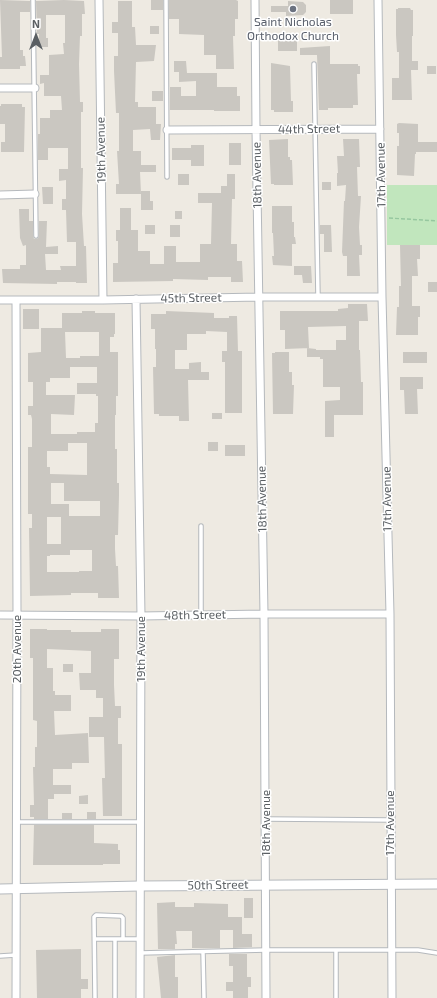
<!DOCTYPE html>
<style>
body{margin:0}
#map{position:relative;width:437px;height:998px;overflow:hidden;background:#eeeae2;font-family:"Exo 2",sans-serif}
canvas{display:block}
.north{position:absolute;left:16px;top:16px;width:40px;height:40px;-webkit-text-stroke:3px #fff;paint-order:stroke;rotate:0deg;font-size:11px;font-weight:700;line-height:16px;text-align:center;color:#5a5f63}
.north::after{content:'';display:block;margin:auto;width:14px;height:18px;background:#5a5f63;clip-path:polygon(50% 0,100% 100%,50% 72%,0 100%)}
</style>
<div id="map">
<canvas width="437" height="998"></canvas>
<div class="north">N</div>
</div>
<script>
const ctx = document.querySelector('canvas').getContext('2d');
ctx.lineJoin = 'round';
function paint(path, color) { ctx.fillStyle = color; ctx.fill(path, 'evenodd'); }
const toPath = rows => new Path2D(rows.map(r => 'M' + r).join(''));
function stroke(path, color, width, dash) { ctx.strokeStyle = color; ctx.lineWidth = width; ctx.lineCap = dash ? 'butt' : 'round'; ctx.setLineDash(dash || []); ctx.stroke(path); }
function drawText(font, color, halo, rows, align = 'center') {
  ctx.font = font + ' "Exo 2",sans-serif'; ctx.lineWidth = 3; ctx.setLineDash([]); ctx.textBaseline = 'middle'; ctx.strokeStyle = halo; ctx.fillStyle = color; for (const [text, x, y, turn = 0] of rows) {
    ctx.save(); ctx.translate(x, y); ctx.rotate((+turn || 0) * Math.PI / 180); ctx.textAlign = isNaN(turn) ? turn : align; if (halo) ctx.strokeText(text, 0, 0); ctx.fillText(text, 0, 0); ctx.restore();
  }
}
paint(toPath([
 [387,185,437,185,437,245,387,245]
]), '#c1e6bd');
paint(toPath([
 [0,0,30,1,30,12,20,12,20,50,23,50,23,56,25,56,26,66,20,66,20,69,0,69,0,57,2,57],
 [64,0,84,1,85,14,82,14,82,36,80,36,79,64,80,102,83,102,83,112,81,112,81,168,83,168,82,214,84,246,86,246,87,283,76,283,76,282,57,282,57,284,3,283,2,269,20,269,20,265,26,265,26,245,23,246,20,238,19,209,29,209,29,221,33,221,33,236,34,239,37,239,39,237,39,221,47,221,46,247,58,246,58,254,45,254,46,270,61,270,60,266,76,266,76,242,67,242,66,210,62,210,62,199,66,199,66,180,59,181,59,169,68,169,68,148,48,148,48,160,38,160,38,134,40,134,40,118,50,118,50,110,62,110,61,96,44,96,44,83,40,84,40,75,49,75,49,55,64,54,63,43,65,43,65,15,46,15,46,38,48,38,48,47,39,47,39,34,37,34,36,1],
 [151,0,163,0,163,10,151,10],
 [169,0,236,0,238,1,238,19,235,19,235,36,233,36,234,69,216,69,216,55,204,55,204,35,179,34,179,19,169,19],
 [330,0,353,0,353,14,330,14],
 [118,1,132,1,132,27,135,27,136,45,156,45,154,61,136,62,135,102,138,102,138,107,156,107,156,124,161,124,160,140,151,140,150,129,133,130,133,151,141,151,141,165,156,165,156,172,140,172,141,194,116,194,116,184,119,184,117,151,119,151,119,113,116,113,114,71,114,56,118,56,118,33,112,33,112,22,118,22],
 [288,1,303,2,306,5,306,12,303,15,286,16,286,12,271,12,271,6,288,6],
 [398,8,410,8,411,10,413,10,413,36,412,36,412,61,418,61,418,70,411,70,412,100,392,100,392,78,399,78,399,52,397,52,396,35,396,9,398,9],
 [150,26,159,26,159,34,150,34],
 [279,34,286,34,286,37,296,37,296,41,297,41,297,51,278,51,278,38,279,38],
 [330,46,330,64,358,64,358,66,360,66,360,74,357,74,358,105,353,105,353,108,328,108,328,110,319,110,317,55,300,55,300,48],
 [174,61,186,61,187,73,217,73,217,87,237,87,237,96,240,96,240,111,214,111,214,110,170,110,170,87,181,87,181,96,196,96,196,81,179,82,179,72,174,72],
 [271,63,290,66,291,101,293,101,293,112,274,112,274,110,271,110],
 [427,66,436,66,436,74,427,74],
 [152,91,163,91,163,101,152,101],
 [1,104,22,104,22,107,25,107,24,152,1,152,1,142,5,142,5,124,0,124,0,106,1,106],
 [399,123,418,124,418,142,437,142,437,152,416,152,416,154,415,154,414,176,397,175,397,146,399,146,399,133,397,133,397,124],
 [288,139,288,157,290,157,290,160,292,160,293,185,274,185,274,184,271,184,269,140],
 [343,139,359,139,360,167,357,167,358,196,361,196,359,227,360,245,362,245,362,255,359,255,360,276,347,276,347,256,343,256,342,252,344,201,345,201,346,185,337,186,337,173,338,173,337,156,344,156],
 [229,143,241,143,241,165,229,165],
 [191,145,204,145,204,166,191,166,191,160,172,160,172,148,191,148],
 [178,174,189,174,189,185,178,185],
 [227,174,235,174,235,199,232,199,231,244,237,244,237,261,242,261,243,282,231,282,231,277,208,277,208,280,173,279,173,281,113,282,113,263,118,263,118,241,116,241,116,230,120,230,120,208,131,208,131,230,138,230,138,251,150,251,150,264,164,264,164,246,176,246,176,262,200,262,200,244,211,244,212,203,198,203,198,193,221,193,221,186,227,186],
 [322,182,331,182,331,190,322,190],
 [42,187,53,187,53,204,43,204],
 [141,191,150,191,150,201,153,201,153,210,141,210],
 [272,206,292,206,292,222,294,222,294,237,295,237,296,244,292,244,292,266,273,265,272,256,274,256,273,233,272,233],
 [175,211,182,211,182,219,175,219],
 [145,225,155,225,155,234,145,234],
 [170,225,180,225,180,237,170,237],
 [320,225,331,225,332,252,324,252,324,234,320,234],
 [400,245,420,245,420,259,417,259,418,276,412,276,412,306,420,306,420,317,418,317,418,335,396,335,397,307,399,307,399,286,401,286],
 [294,266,311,266,312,283,303,283,302,275,294,275],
 [428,282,437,282,437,292,428,292],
 [348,304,367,304,368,321,359,321,359,350,360,350,361,382,363,382,363,415,334,415,334,437,325,437,325,401,340,400,340,387,323,387,323,359,320,359,320,357,307,357,307,348,316,349,316,350,336,350,336,340,346,340,346,326,308,327,309,348,285,349,285,330,280,330,280,311,338,311,338,309,348,308],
 [23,309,39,309,39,329,23,329],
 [82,311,95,311,95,313,115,313,115,334,114,334,114,337,110,337,110,352,118,352,118,396,116,396,116,415,115,415,115,449,117,449,117,483,119,483,119,495,118,535,115,535,115,549,116,566,118,566,119,598,98,598,98,593,71,593,71,595,30,596,29,528,32,528,32,514,28,514,28,447,32,447,32,419,31,415,28,415,28,406,33,406,33,382,28,382,28,353,41,352,41,328,62,328,62,313,82,313],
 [65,332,99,332,99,356,80,356,80,358,66,358],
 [70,367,97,367,97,383,77,383,77,394,96,394,96,396,98,396,98,423,95,423,95,432,77,432,77,434,51,434,51,414,74,415,75,395,46,395,46,382,50,382,50,378,70,378],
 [68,443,87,443,87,475,50,474,50,467,47,467,47,451,68,451],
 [51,483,64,483,64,501,100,501,100,516,69,516,69,504,51,504],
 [47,517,61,517,61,544,47,544],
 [70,550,92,550,92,571,79,571,79,572,47,572,47,556,50,556,50,555,70,555],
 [166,311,214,313,214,318,229,318,229,316,237,316,238,351,242,351,242,413,225,413,225,362,222,362,222,351,227,351,227,332,206,331,206,334,187,334,187,350,175,350,175,369,189,369,189,363,201,362,201,372,209,372,209,380,188,380,189,421,179,421,179,416,159,416,159,414,154,414,153,367,156,367,156,349,155,349,155,329,151,329,151,314,166,314],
 [275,352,289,352,289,372,292,372,292,385,294,385,293,414,273,414,272,353,275,353],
 [403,352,427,352,427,363,403,363],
 [400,377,423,377,423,389,417,389,418,414,405,414,404,390,400,390],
 [212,413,222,413,222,419,212,419],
 [208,442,218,442,218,451,208,451],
 [225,445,245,445,245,456,225,456],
 [30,629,47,629,47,630,71,630,71,632,101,632,101,629,119,629,119,659,114,659,114,685,115,706,121,706,121,718,118,718,118,744,122,744,122,816,103,816,102,778,105,778,104,737,89,737,89,717,103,717,103,698,96,698,96,690,80,690,79,673,91,673,91,651,47,649,47,668,53,668,53,691,55,691,55,695,71,695,71,711,54,711,55,735,88,733,89,763,72,763,72,769,53,769,53,785,71,785,71,794,54,794,54,799,48,799,48,819,34,819,34,817,30,817,30,805,34,805,33,767,35,767,35,747,37,747,37,721,33,720,33,658,30,658],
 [63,664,73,664,73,672,63,672],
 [88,795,88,804,79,804,79,796],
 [87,812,96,812,96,819,87,819],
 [62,813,72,813,72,819,62,819],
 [34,825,94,825,94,843,118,844,118,850,120,850,120,864,103,864,103,865,33,865],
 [244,898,253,898,253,918,244,918],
 [175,902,175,907,194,907,194,903,228,904,228,917,242,917,242,934,252,934,252,947,233,948,233,930,220,930,220,948,192,948,192,931,176,931,177,944,175,944,175,949,158,949,157,903],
 [81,949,81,979,88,979,88,989,81,989,81,998,37,998,36,950],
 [229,954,247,954,247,977,251,977,251,987,248,987,248,998,233,998,233,991,226,991,226,982,233,982,233,966,229,966],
 [175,955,175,977,178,977,178,998,161,998,157,957]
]), '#cac7c1');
const service = toPath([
 [33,0,36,236],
 [166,0,167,177],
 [314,64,318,297],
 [201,615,201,526],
 [266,819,390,820],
 [17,822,140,822],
 [95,939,140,939],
 [336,951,336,998],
 [203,952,204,998],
 [140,953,266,950,418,950,437,953],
 [0,956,16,955],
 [95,998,94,917,96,915,121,916,123,918,123,939],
 [115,998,115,939]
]);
const minor = toPath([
 [99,0,103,300],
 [255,0,256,130,264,614,266,998],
 [378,0,382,297,390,614,392,998],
 [0,88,35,88],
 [167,130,380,129],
 [0,195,35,194],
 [136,299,141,616,140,998],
 [0,300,103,300,259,297,382,297],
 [0,615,141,616,264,614,390,614],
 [16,998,17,615,16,300]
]);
const tertiary = toPath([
 [0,889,140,886,437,884]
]);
stroke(service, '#b5b9bd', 5.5);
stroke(minor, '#b5b9bd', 9);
stroke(tertiary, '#b5b9bd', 11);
stroke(toPath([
 [389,218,437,221]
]), '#96c79f', 1.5, [4, 2]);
stroke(service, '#fff', 3.5);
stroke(minor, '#fff', 7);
stroke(tertiary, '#fff', 9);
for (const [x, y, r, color] of [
 [293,9,4,"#6b7280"]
]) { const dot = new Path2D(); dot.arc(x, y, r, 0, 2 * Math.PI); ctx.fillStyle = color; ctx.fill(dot); stroke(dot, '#fff', 1.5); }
drawText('12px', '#5b616d', '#fff', [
 ["Saint Nicholas",293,22],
 ["Orthodox Church",293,36]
]);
drawText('12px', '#5a5f63', '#fff', [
 ["44th Street",309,129,-1],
 ["19th Avenue",101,150,-91],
 ["18th Avenue",257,175,-91],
 ["17th Avenue",381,175,-91],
 ["45th Street",191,298,-1],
 ["18th Avenue",262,499,-91],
 ["17th Avenue",387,499,-91],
 ["48th Street",195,615,-1],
 ["20th Avenue",17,649,-90],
 ["19th Avenue",141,649,-90],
 ["18th Avenue",266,823,-90],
 ["17th Avenue",390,823,-90],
 ["50th Street",218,885,-1]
]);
</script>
